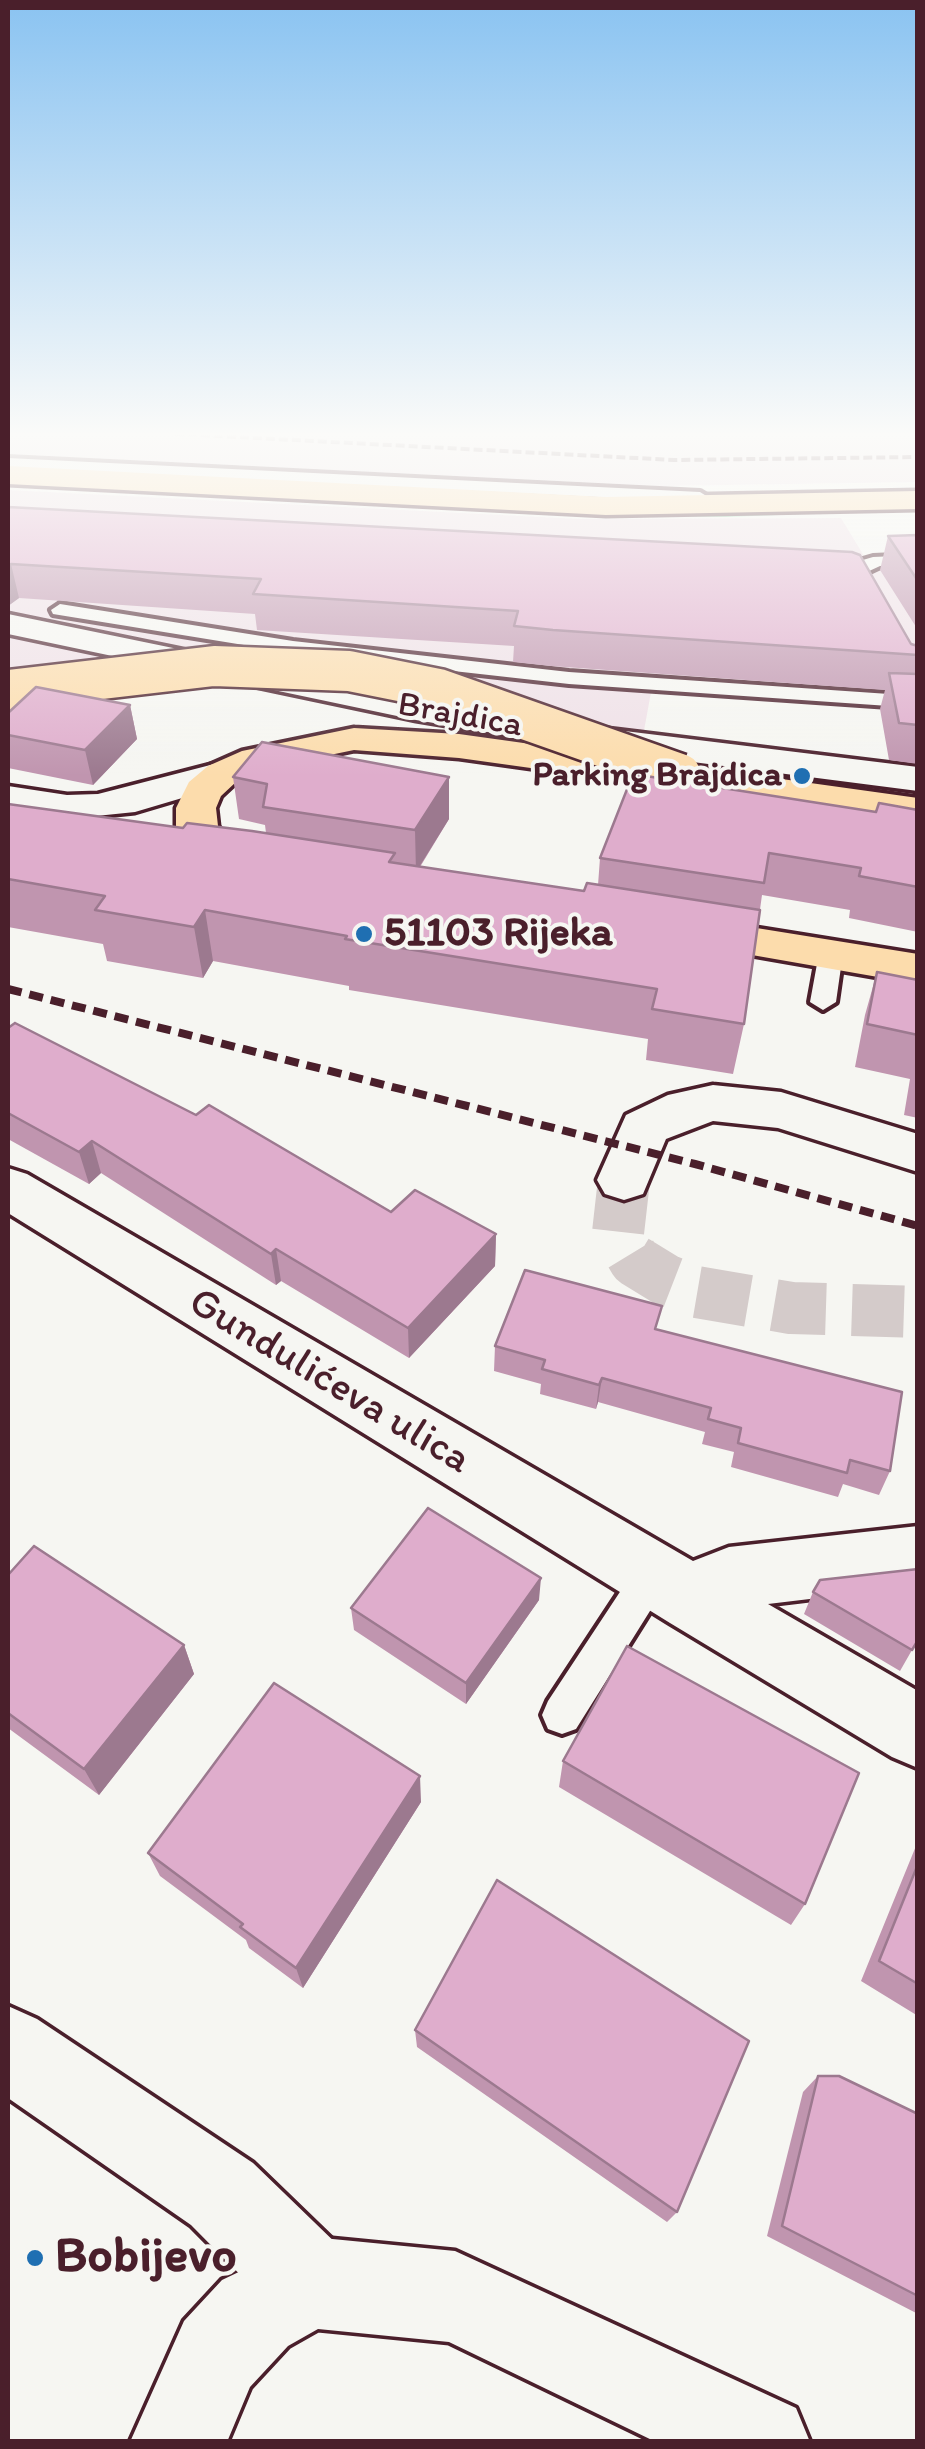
<!DOCTYPE html>
<meta charset="utf-8">
<style>
body{margin:0}
#map{position:relative;width:925px;height:2449px;overflow:hidden;background:#f6f6f2;font-family:Itim,sans-serif}
canvas{display:block}
.frame{position:absolute;inset:0;border:10px solid #4a1f2b;pointer-events:none}
</style>
<div id="map">
<canvas width="925" height="2449"></canvas>
<div class="frame"></div>
</div>
<script>
const ctx = document.querySelector('canvas').getContext('2d');
ctx.lineJoin = 'round';
function paint(path, color) { ctx.fillStyle = color; ctx.fill(path, 'evenodd'); }
const toPath = rows => new Path2D(rows.map(r => 'M' + r).join(''));
function stroke(path, color, width, dash) { ctx.strokeStyle = color; ctx.lineWidth = width; ctx.lineCap = dash ? 'butt' : 'round'; ctx.setLineDash(dash || []); ctx.stroke(path); }
function drawText(font, color, halo, rows, align = 'center') {
  ctx.font = font + ' Itim,sans-serif'; ctx.lineWidth = 8; ctx.setLineDash([]); ctx.textBaseline = 'middle'; ctx.strokeStyle = halo; ctx.fillStyle = color; for (const [text, x, y, turn = 0] of rows) {
    ctx.save(); ctx.translate(x, y); ctx.rotate((+turn || 0) * Math.PI / 180); ctx.textAlign = isNaN(turn) ? turn : align; if (halo) ctx.strokeText(text, 0, 0); ctx.fillText(text, 0, 0); ctx.restore();
  }
}
paint(toPath([
 [8,433,917,433,917,482,661,486,8,454],
 [8,490,581,519,841,518,872,569,917,569,917,697,654,676,643,736,465,677,128,654,8,673]
]), '#efe0e7');
paint(toPath([
 [8,482,676,513,884,511,726,517,562,515,8,485]
]), '#9ae1af');
stroke(toPath([
 [624,1180,618,1233,635,1261,666,1280,697,1292,791,1308,918,1312]
]), '#d4cbca', 52, [52, 26]);
const service = toPath([
 [8,458,700,492,708,497,700,502,8,468,8,458],
 [918,555,918,565,880,566,852,579,843,574,856,562,873,557,918,555],
 [60,604,293,641,569,672,918,696,918,708,569,684,293,653,53,614,51,610,60,604],
 [831,945,843,953,836,1002,823,1010,810,1002,819,953,831,945],
 [652,1558,665,1563,670,1575,665,1587,576,1729,562,1734,548,1729,542,1715,548,1701,639,1563,652,1558]
]);
const minor = toPath([
 [8,614,416,698,584,726,918,767,918,791,584,748,416,720,8,634,8,614],
 [8,1168,27,1174,693,1561,729,1547,918,1526,918,1586,768,1604,918,1691,918,1768,892,1757,670,1623,8,1213,8,1168],
 [8,2006,37,2019,253,2163,344,2251,358,2283,344,2315,312,2329,280,2315,191,2225,8,2098,8,2006]
]);
const tertiary = toPath([
 [713,1085,781,1092,918,1134,918,1172,778,1128,713,1121,666,1139,643,1194,624,1200,605,1194,597,1180,626,1115,668,1095,713,1085],
 [312,2237,455,2251,796,2408,810,2442,656,2442,449,2342,318,2329,288,2346,250,2387,227,2442,130,2442,184,2321,222,2280,312,2237]
]);
const secondary = toPath([
 [222,762,236,766,242,774,236,782,135,812,67,819,8,810,8,786,67,795,98,794,222,762]
]);
const primary = toPath([
 [8,466,606,497,918,491,918,509,606,515,8,484,8,466],
 [354,728,459,734,918,798,918,822,459,758,354,750,267,768,236,782,221,796,216,808,218,826,235,857,229,866,214,870,199,866,176,826,176,808,189,782,208,766,242,751,354,728],
 [682,916,918,954,918,984,666,940,660,930,666,920,682,916]
]);
stroke(service, '#4a1f2b', 8);
stroke(minor, '#4a1f2b', 7);
stroke(tertiary, '#4a1f2b', 7);
stroke(secondary, '#4a1f2b', 7);
stroke(primary, '#4a1f2b', 7);
paint(service, '#f6f6f2');
paint(minor, '#f6f6f2');
paint(tertiary, '#f6f6f2');
paint(secondary, '#f6f6f2');
paint(primary, '#fcdcac');
stroke(toPath([
 [162,433,674,460,918,457]
]), '#4a1f2b', 4, [9, 4]);
stroke(toPath([
 [8,989,695,1164,918,1226]
]), '#4a1f2b', 8, [14, 8]);
const primaryBridge = toPath([
 [8,690,214,666,349,671,439,689,680,774]
]);
stroke(primaryBridge, '#4a1f2b', 45, []);
stroke(primaryBridge, '#fcdcac', 40);
paint(toPath([
 [8,507,911,644,918,646,918,764,889,760,880,709,885,690,551,666,513,662,514,646,257,630,255,614,19,598,8,606],
 [918,535,918,630,880,570,888,536],
 [130,705,137,739,93,785,8,768,8,713],
 [233,777,449,777,449,819,420,867,584,891,598,885,600,858,876,812,918,810,918,932,849,918,850,910,762,895,744,1024,733,1074,646,1060,648,1039,349,990,349,986,213,961,203,978,107,961,103,944,8,927,8,804,183,828,266,833,265,825,239,819],
 [877,972,918,980,918,1118,904,1115,910,1079,855,1067,865,1015],
 [8,1028,391,1212,496,1234,495,1266,409,1358,281,1281,276,1285,101,1173,89,1184,8,1139],
 [658,1330,890,1471,879,1495,843,1484,838,1497,731,1467,734,1452,702,1444,705,1432,598,1402,596,1409,540,1394,541,1384,494,1371,495,1346],
 [8,1575,184,1645,194,1674,99,1795,8,1728],
 [813,1592,912,1650,900,1671,804,1614],
 [539,1600,466,1704,354,1630,351,1608],
 [563,1761,805,1904,791,1925,559,1787],
 [421,1802,303,1988,249,1948,246,1940,160,1876,148,1853],
 [918,1841,918,2016,861,1981],
 [415,2030,677,2212,667,2222,417,2047],
 [818,2076,918,2114,918,2314,767,2236,803,2092]
]), '#c095af');
paint(toPath([
 [11,564,19,598,8,606,8,566],
 [130,705,137,739,93,785,85,750],
 [449,777,449,819,416,872,415,830],
 [205,910,213,961,203,978,194,927],
 [92,1141,101,1173,89,1184,79,1152],
 [496,1234,495,1266,409,1358,408,1328],
 [276,1249,281,1281,276,1285,271,1254],
 [602,1378,598,1402,596,1409,599,1385],
 [541,1578,539,1600,466,1704,466,1683],
 [184,1645,194,1674,99,1795,84,1769],
 [420,1776,421,1802,303,1988,296,1968]
]), '#9c798f');
const building = toPath([
 [8,507,852,552,860,555,911,644,918,646,918,655,553,630,514,626,518,611,253,594,261,579,11,564,8,566,8,507],
 [918,535,918,581,888,536,918,535],
 [889,673,918,674,918,725,899,723,889,673],
 [36,687,130,705,85,750,8,735,8,713,36,687],
 [262,742,449,777,415,830,263,807,267,784,233,777,262,742],
 [633,774,876,812,879,803,918,810,918,887,859,876,861,868,769,853,764,883,600,858,633,774],
 [8,804,183,828,187,823,252,831,395,853,389,862,584,891,587,883,760,910,744,1024,652,1009,657,989,345,939,347,936,205,910,194,927,95,910,105,896,8,879,8,804],
 [877,972,918,980,918,1035,867,1024,877,972],
 [15,1023,196,1115,209,1105,391,1212,415,1190,496,1234,408,1328,276,1249,271,1254,92,1141,79,1152,8,1113,8,1028,15,1023],
 [525,1270,662,1306,655,1329,902,1392,890,1471,850,1460,847,1473,738,1443,741,1428,708,1419,711,1408,602,1378,599,1385,542,1369,545,1360,495,1346,525,1270],
 [428,1508,541,1578,466,1683,351,1608,428,1508],
 [34,1546,184,1645,84,1769,8,1713,8,1575,34,1546],
 [918,1569,918,1640,912,1650,813,1592,820,1580,918,1569],
 [627,1646,859,1773,805,1904,563,1761,627,1646],
 [274,1683,420,1776,296,1968,240,1927,243,1924,148,1853,274,1683],
 [918,1864,918,1984,879,1961,918,1864],
 [497,1880,749,2041,677,2212,415,2030,497,1880],
 [818,2076,839,2076,918,2114,918,2296,782,2226,818,2076]
]);
paint(building, '#dfadcc');
stroke(building, '#9c798f', 2.5);
const sky = ctx.createLinearGradient(0, 0, 0, 776);
sky.addColorStop(0, '#8ac3f1');
sky.addColorStop(0.56, '#fbfbf9');
sky.addColorStop(1, '#fbfbf900');
ctx.fillStyle = sky;
ctx.fillRect(0, 0, 925, 776);
for (const [x, y, r, color] of [
 [802,776,10,"#1f6fb2"],
 [364,934,10,"#1f6fb2"],
 [35,2258,10,"#1f6fb2"]
]) { const dot = new Path2D(); dot.arc(x, y, r, 0, 2 * Math.PI); ctx.fillStyle = color; ctx.fill(dot); stroke(dot, '#f6f6f2', 4); }
drawText('35px', '#4a1f2b', '#f6f6f2', [
 ["Brajdica",460,716,10]
]);
drawText('bold 35px', '#4a1f2b', '#f6f6f2', [
 ["Parking Brajdica",782,776]
], 'right');
drawText('bold 42px', '#4a1f2b', '#f6f6f2', [
 ["51103 Rijeka",384,934]
], 'left');
drawText('42px', '#4a1f2b', '#f6f6f2', [
 ["Gundulićeva ulica",329,1382,31]
]);
drawText('bold 50px', '#4a1f2b', '#f6f6f2', [
 ["Bobijevo",55,2258]
], 'left');
</script>
